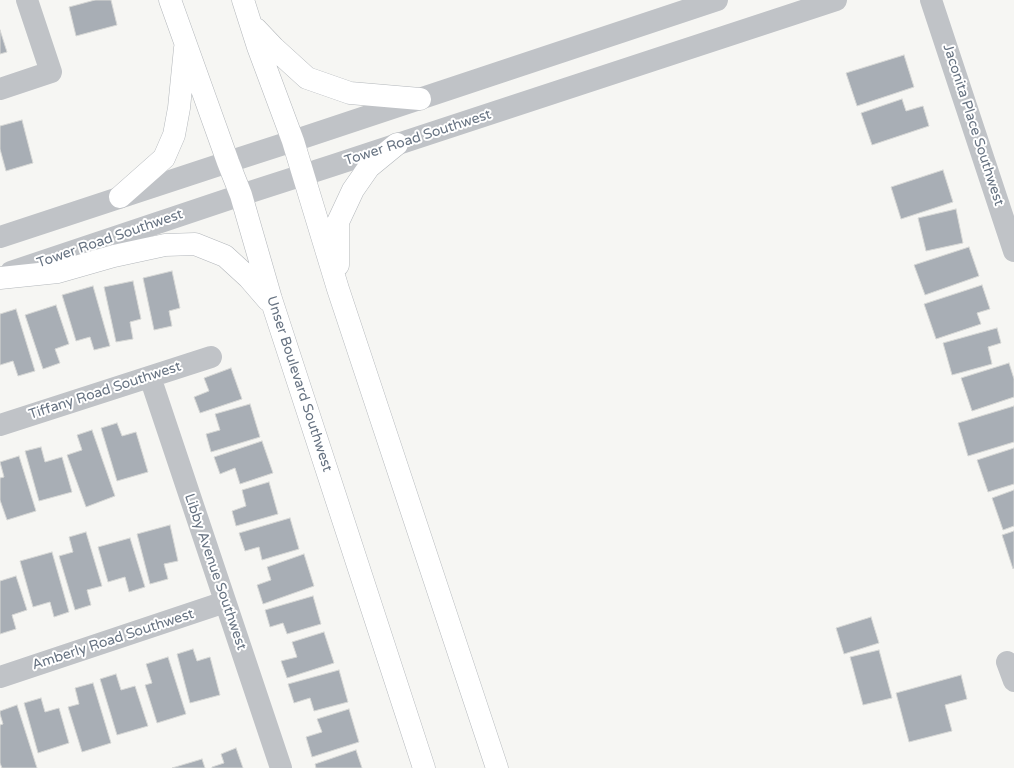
<!DOCTYPE html>
<style>
body{margin:0}
canvas{display:block;background:#f6f6f3}
</style>
<canvas width="1014" height="768"></canvas>
<script>
const ctx = document.querySelector('canvas').getContext('2d');
ctx.lineJoin = 'round';
function paint(path, color) { ctx.fillStyle = color; ctx.fill(path, 'evenodd'); }
const toPath = rows => new Path2D(rows.map(r => 'M' + r).join(''));
function stroke(path, color, width, dash) { ctx.strokeStyle = color; ctx.lineWidth = width; ctx.lineCap = dash ? 'butt' : 'round'; ctx.setLineDash(dash || []); ctx.stroke(path); }
function drawText(font, color, halo, rows, align = 'center') {
  ctx.font = font + ' "Varela Round",sans-serif'; ctx.lineWidth = 4; ctx.setLineDash([]); ctx.textBaseline = 'middle'; ctx.strokeStyle = halo; ctx.fillStyle = color; for (const [text, x, y, turn = 0] of rows) {
    ctx.save(); ctx.translate(x, y); ctx.rotate((+turn || 0) * Math.PI / 180); ctx.textAlign = isNaN(turn) ? turn : align; if (halo) ctx.strokeText(text, 0, 0); ctx.fillText(text, 0, 0); ctx.restore();
  }
}
const building = toPath([
 [95,0,111,0,117,25,76,36,69,7,95,0],
 [0,30,7,52,0,54,0,30],
 [904,55,914,87,857,106,846,73,904,55],
 [902,99,906,111,923,106,929,126,872,145,861,113,902,99],
 [22,120,33,163,6,171,0,149,0,126,22,120],
 [943,170,953,202,901,219,891,187,943,170],
 [956,209,963,243,926,251,918,218,956,209],
 [969,247,979,276,925,295,914,265,969,247],
 [172,271,180,308,169,311,172,326,154,330,143,278,172,271],
 [133,281,141,319,130,322,133,339,116,342,104,287,133,281],
 [982,285,990,309,977,313,981,324,936,339,924,304,982,285],
 [93,286,110,346,94,350,90,337,76,341,62,295,93,286],
 [56,305,69,344,55,349,60,363,43,369,25,315,56,305],
 [16,309,35,371,18,376,13,361,0,365,0,314,16,309],
 [997,328,1001,343,988,347,992,364,952,375,943,343,997,328],
 [1009,363,1014,379,1014,397,972,411,961,378,1009,363],
 [231,368,242,399,200,413,194,397,209,391,204,378,231,368],
 [250,404,260,437,211,452,206,434,220,430,215,414,250,404],
 [1014,406,1014,442,968,456,958,423,1014,406],
 [117,423,122,436,136,432,148,472,117,481,101,428,117,423],
 [92,430,115,496,86,507,67,455,82,450,77,435,92,430],
 [262,441,273,473,240,484,235,468,220,474,214,457,262,441],
 [41,447,45,462,62,457,72,492,39,501,25,451,41,447],
 [1014,448,1014,484,988,492,977,460,1014,448],
 [19,456,36,511,7,520,0,500,0,478,4,477,0,462,19,456],
 [269,482,278,514,236,526,232,511,246,506,242,490,269,482],
 [1014,490,1014,526,1003,530,992,498,1014,490],
 [290,518,299,549,262,560,259,547,245,551,239,533,290,518],
 [170,525,178,561,164,564,168,579,150,584,137,534,170,525],
 [1014,531,1014,568,1013,569,1002,535,1014,531],
 [86,532,102,586,87,590,91,605,75,610,59,556,73,552,69,537,86,532],
 [130,538,145,587,129,592,125,577,108,582,98,547,130,538],
 [52,552,69,612,54,617,50,602,33,607,20,561,52,552],
 [304,554,314,586,263,604,257,585,271,580,267,567,304,554],
 [16,576,27,610,12,615,16,629,0,634,0,581,16,576],
 [313,596,321,624,287,634,283,623,270,627,265,610,313,596],
 [871,617,879,643,844,654,836,628,871,617],
 [324,632,334,663,287,678,281,661,297,657,292,642,324,632],
 [193,649,197,661,210,657,220,695,190,703,177,654,193,649],
 [879,650,892,698,863,705,850,657,879,650],
 [168,657,186,714,157,723,145,685,152,683,146,664,168,657],
 [339,670,348,702,314,711,310,698,294,703,288,684,339,670],
 [116,674,121,690,135,686,148,726,117,735,100,679,116,674],
 [961,675,967,699,945,705,952,731,909,742,896,693,961,675],
 [93,683,111,743,82,752,68,707,79,704,75,688,93,683],
 [41,698,45,712,59,708,69,743,38,753,24,703,41,698],
 [17,705,37,768,2,768,0,763,0,725,3,724,0,714,0,711,17,705],
 [349,709,359,742,312,757,306,737,322,732,317,719,349,709],
 [236,748,243,768,212,768,212,767,224,763,221,754,236,748],
 [356,750,362,768,316,768,315,764,356,750],
 [202,759,205,768,172,768,202,759]
]);
paint(building, '#a8aeb5');
stroke(building, '#d7d8d6', 1);
const major = toPath([
 [170,0,228,162,241,195,271,299,424,768],
 [243,0,258,47,293,141,338,289,497,768],
 [256,29,274,48,307,78,350,93,420,99],
 [120,197,164,158,174,135,179,108,185,48],
 [338,265,338,222,353,190,369,167,397,144],
 [0,278,58,272,114,256,165,245,195,244,225,256,249,278,268,300]
]);
stroke(major, '#b3b7bb', 23);
stroke(toPath([
 [931,0,1014,251],
 [0,89,51,72,27,0],
 [0,237,228,162,293,141,717,0],
 [11,272,241,195,331,166,836,0],
 [150,377,281,768],
 [0,425,211,357],
 [1007,662,1014,681],
 [0,677,225,602]
]), '#c0c3c7', 22);
stroke(major, '#fff', 22);
drawText('14px', '#677382', '#fff', [
 ["Jaconita Place Southwest",973,125,72],
 ["Tower Road Southwest",418,138,-18],
 ["Tower Road Southwest",110,239,-19],
 ["Unser Boulevard Southwest",299,384,72],
 ["Tiffany Road Southwest",105,391,-18],
 ["Libby Avenue Southwest",215,572,71],
 ["Amberly Road Southwest",113,640,-18]
]);
</script>
